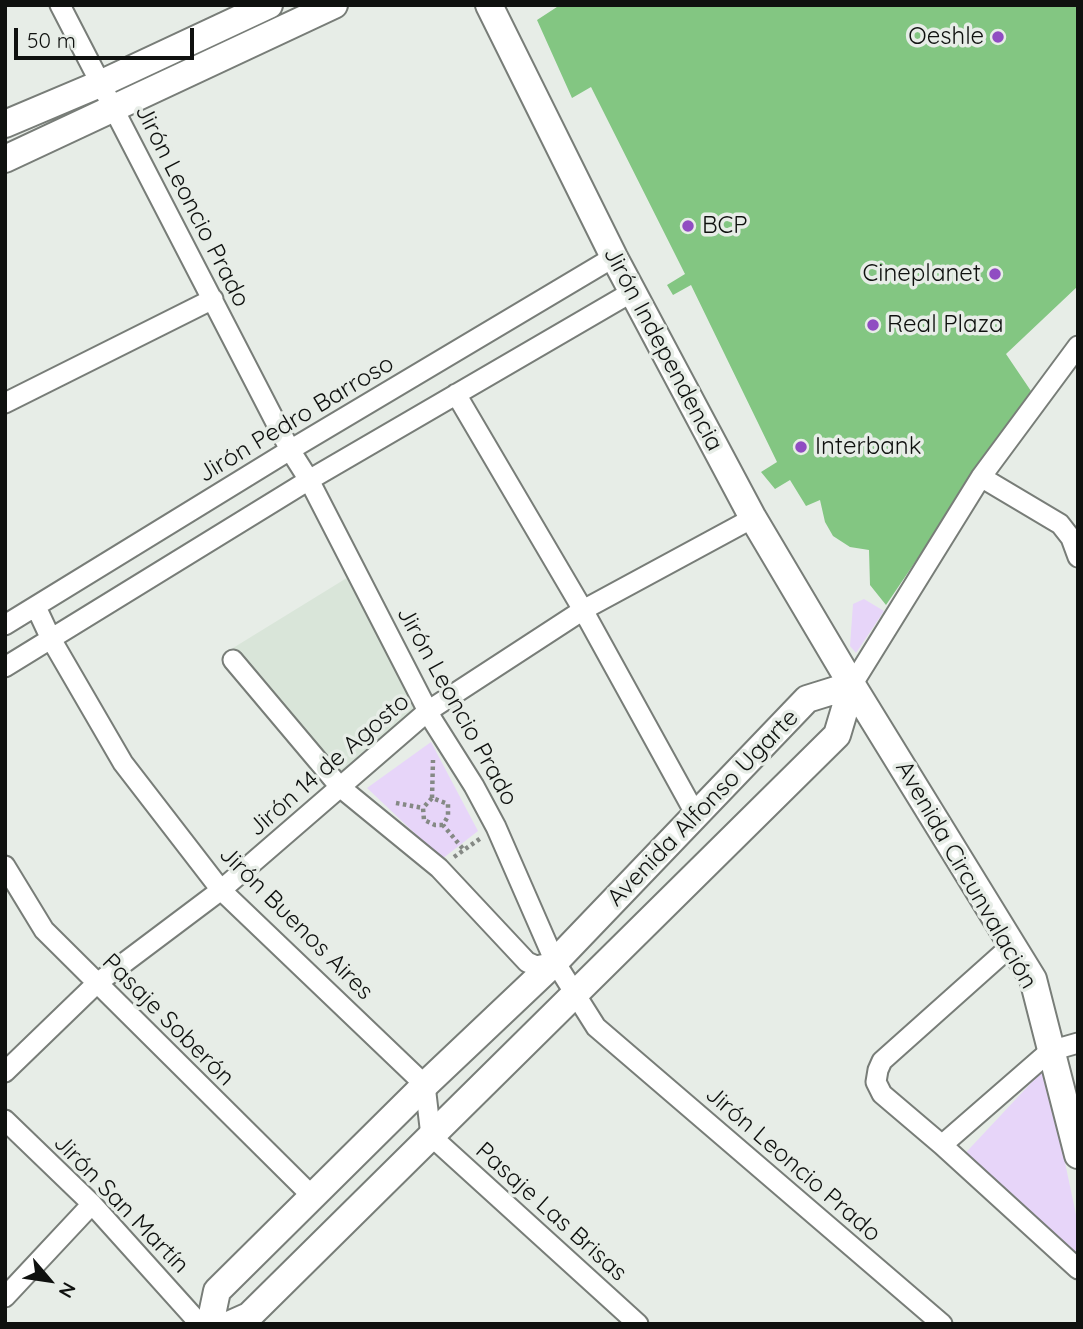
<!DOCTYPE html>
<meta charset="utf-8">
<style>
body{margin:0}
#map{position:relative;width:1083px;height:1329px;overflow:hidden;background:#e7ede7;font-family:Quicksand,sans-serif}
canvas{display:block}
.frame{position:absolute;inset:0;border:7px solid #0f110f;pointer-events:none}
.north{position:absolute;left:14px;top:1245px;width:70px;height:70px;-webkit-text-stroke:5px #e7ede7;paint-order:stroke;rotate:119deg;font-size:19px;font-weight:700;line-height:28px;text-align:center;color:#0f110f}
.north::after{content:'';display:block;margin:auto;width:24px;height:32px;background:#0f110f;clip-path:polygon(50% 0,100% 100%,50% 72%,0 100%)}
.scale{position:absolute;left:14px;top:28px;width:180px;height:32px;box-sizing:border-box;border:4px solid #0f110f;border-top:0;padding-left:9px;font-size:21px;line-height:24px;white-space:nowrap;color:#0f110f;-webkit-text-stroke:5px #e7ede7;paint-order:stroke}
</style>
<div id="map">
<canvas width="1083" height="1329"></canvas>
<div class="frame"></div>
<div class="north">N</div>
<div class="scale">50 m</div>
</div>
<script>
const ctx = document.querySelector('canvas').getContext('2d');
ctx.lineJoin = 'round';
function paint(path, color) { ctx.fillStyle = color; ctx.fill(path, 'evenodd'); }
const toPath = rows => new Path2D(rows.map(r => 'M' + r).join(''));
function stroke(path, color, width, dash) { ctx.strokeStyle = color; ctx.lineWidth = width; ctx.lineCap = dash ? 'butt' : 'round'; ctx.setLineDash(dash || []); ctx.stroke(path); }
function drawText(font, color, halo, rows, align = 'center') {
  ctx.font = font + ' Quicksand,sans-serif'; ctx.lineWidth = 7; ctx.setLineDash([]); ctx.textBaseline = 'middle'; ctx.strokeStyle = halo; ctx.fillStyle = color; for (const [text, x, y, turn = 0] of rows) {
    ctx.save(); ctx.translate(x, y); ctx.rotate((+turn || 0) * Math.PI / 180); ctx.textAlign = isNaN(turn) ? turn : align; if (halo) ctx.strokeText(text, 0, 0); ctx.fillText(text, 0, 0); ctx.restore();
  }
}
paint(toPath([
 [350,576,415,709,340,772,233,648]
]), '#d9e5d9');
paint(toPath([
 [864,599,884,611,856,653,850,646,853,604],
 [431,742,478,831,442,859,367,788],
 [1045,1068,1078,1224,1078,1274,957,1162]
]), '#e7d5f9');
paint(toPath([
 [560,5,1078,5,1078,286,1006,354,1031,391,886,605,870,585,869,550,850,547,833,536,825,522,820,500,806,506,790,480,775,489,761,472,777,462,691,285,673,295,667,285,685,274,591,87,572,98,537,20]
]), '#83c682');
const street = toPath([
 [60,5,290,450,309,480,433,721,474,786,496,827,555,962,596,1027,942,1324],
 [456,394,583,610,696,815],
 [5,403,213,299],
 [981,477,1060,524,1071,538,1078,557],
 [36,607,51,639,123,763,221,890,425,1085,431,1136,638,1324],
 [5,625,290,450,614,257],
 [233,660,340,787,439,868,527,962,536,966,555,962],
 [5,667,309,480,632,292],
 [852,685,981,477,1078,346],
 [5,866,44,930,313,1197],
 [1012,945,882,1061,878,1070,876,1082,882,1094,942,1145,1078,1269],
 [5,1072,96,984,221,890,428,711,583,610,753,518],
 [5,1120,92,1204,200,1324],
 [942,1145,1050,1051,1078,1043],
 [5,1297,92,1204]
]);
const secondary = toPath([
 [489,5,614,257,753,518,852,685,1033,979,1078,1155],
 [5,124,102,83,269,5],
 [5,159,334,5],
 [210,1324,217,1291,425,1085,555,962,807,699,852,685],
 [231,1324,249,1316,837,735,852,685]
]);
stroke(street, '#787d78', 23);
stroke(secondary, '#787d78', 30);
stroke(toPath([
 [432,798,433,760],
 [396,803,423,808],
 [443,825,435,825,424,820,423,808,432,798,448,804,448,816,443,825,464,850],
 [454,857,481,838]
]), '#858985', 4.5, [3.5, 3.5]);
stroke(street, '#fff', 19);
stroke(secondary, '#fff', 26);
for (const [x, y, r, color] of [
 [998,37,7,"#904dc2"],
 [688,226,7,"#904dc2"],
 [995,274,7,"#904dc2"],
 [873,325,7,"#904dc2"],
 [801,447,7,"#904dc2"]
]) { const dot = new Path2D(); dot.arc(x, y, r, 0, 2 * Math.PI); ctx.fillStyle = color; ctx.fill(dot); stroke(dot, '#e7ede7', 2.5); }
drawText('24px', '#0f110f', '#e7ede7', [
 ["Oeshle",984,37,"right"],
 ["BCP",702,226],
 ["Cineplanet",981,274,"right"],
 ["Real Plaza",887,325],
 ["Interbank",815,447]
], 'left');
drawText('24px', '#0f110f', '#e7ede7', [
 ["Jirón Leoncio Prado",192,206,63],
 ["Jirón Independencia",663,349,62],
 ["Jirón Pedro Barroso",296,419,-31],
 ["Jirón Leoncio Prado",457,706,61],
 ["Jirón 14 de Agosto",329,765,-41],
 ["Avenida Alfonso Ugarte",703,808,-46],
 ["Avenida Circunvalación",966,875,60],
 ["Jirón Buenos Aires",296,923,45],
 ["Pasaje Soberón",168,1020,45],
 ["Jirón Leoncio Prado",793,1164,41],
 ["Jirón San Martín",121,1204,46],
 ["Pasaje Las Brisas",551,1212,42]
]);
</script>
